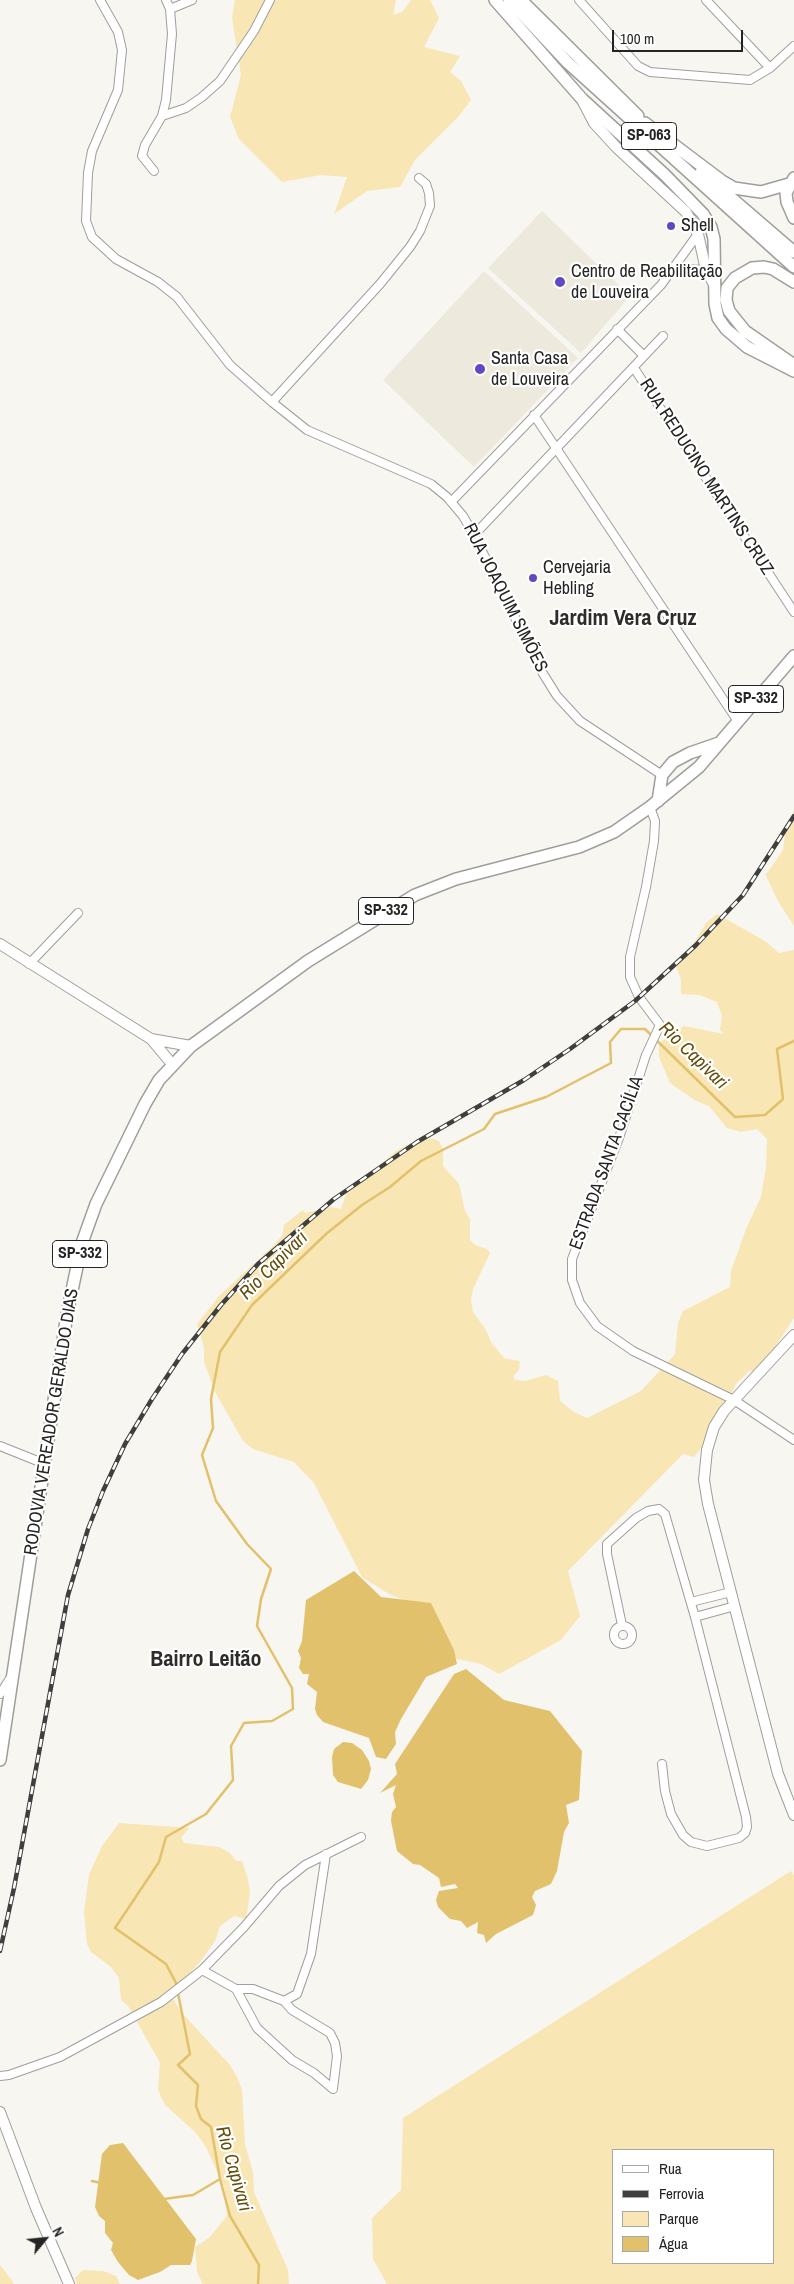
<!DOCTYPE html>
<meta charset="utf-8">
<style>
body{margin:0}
#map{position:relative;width:794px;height:2284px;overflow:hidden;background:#f7f6f1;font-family:"Archivo Narrow",sans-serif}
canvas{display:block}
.legend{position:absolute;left:612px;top:2149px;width:162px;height:115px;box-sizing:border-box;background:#fff;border:1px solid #a7a7a7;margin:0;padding:6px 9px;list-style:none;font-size:15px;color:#242422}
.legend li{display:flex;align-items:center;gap:10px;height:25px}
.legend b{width:25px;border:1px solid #a7a7a7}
.north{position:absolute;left:20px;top:2214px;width:50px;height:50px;-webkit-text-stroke:4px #fff;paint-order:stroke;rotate:62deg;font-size:14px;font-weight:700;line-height:20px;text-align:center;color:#242422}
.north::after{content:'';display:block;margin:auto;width:18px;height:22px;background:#242422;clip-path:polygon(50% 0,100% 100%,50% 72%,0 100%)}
.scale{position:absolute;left:612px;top:30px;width:131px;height:22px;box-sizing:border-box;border:2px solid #242422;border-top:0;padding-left:6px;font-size:15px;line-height:18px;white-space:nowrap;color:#242422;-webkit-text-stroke:4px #fff;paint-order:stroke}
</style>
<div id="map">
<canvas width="794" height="2284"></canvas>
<ul class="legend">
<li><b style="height:6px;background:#fff"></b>Rua</li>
<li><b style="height:6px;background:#3f3f3d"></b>Ferrovia</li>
<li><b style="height:14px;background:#f9e6b5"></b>Parque</li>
<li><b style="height:14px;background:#e2c16c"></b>Água</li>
</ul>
<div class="north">N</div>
<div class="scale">100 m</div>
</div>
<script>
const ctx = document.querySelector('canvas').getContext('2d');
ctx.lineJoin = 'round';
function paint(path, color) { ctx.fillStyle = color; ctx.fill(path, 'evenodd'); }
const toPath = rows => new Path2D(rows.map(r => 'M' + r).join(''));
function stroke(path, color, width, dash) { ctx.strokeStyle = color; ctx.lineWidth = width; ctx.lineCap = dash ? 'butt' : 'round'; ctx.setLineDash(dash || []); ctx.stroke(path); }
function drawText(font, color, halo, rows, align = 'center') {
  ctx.font = font + ' "Archivo Narrow",sans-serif'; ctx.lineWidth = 4.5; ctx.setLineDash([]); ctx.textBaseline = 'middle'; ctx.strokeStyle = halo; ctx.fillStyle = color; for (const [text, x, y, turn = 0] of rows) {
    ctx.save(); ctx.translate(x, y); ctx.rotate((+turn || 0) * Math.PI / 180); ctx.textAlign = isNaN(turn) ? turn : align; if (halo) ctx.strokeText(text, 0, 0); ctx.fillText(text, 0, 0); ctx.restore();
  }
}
paint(toPath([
 [542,211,630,296,581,353,488,268],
 [484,271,578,358,474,467,383,380]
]), '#eee9dd');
paint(toPath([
 [235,0,396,0,393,15,402,12,411,0,430,0,439,18,424,47,460,56,450,72,461,81,471,100,458,117,415,160,400,187,367,191,334,214,347,177,321,175,282,182,239,139,230,117,241,75,232,18],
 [794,811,794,926,778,901,765,874,768,872,783,850,786,828],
 [717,914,765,941,779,953,794,950,794,1318,773,1350,760,1365,752,1372,750,1370,736,1384,713,1433,694,1457,683,1454,568,1571,580,1616,561,1640,499,1674,481,1664,458,1659,444,1661,408,1602,389,1594,362,1577,314,1483,294,1462,253,1449,243,1441,214,1390,204,1361,204,1348,197,1324,220,1295,269,1250,282,1236,284,1225,303,1210,305,1213,331,1207,341,1209,347,1191,352,1185,372,1172,396,1151,408,1144,425,1139,434,1139,439,1141,443,1149,443,1166,459,1184,465,1211,470,1219,470,1240,475,1245,487,1249,490,1253,473,1289,471,1300,473,1312,486,1330,491,1342,504,1358,520,1361,519,1370,513,1376,515,1380,525,1381,546,1375,558,1381,560,1401,574,1412,587,1418,641,1391,675,1354,678,1323,683,1311,730,1287,731,1271,746,1229,761,1197,766,1167,767,1139,757,1129,741,1132,727,1128,709,1106,696,1101,670,1083,659,1057,659,1044,670,1034,684,1026,724,1034,720,1030,722,1016,717,1002,699,995,681,994,681,980,676,966,680,958,694,943,706,923],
 [119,1823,189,1828,181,1838,184,1843,219,1847,230,1853,236,1861,242,1861,248,1879,250,1893,246,1919,234,1916,220,1926,215,1941,200,1962,174,1990,172,1997,182,2013,230,2065,237,2077,242,2090,245,2144,253,2172,254,2192,288,2270,289,2284,203,2284,197,2272,195,2247,210,2237,227,2216,224,2187,206,2147,196,2133,165,2105,158,2090,160,2063,128,2006,121,2000,119,1978,111,1967,91,1952,87,1944,84,1912,89,1875,102,1846],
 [791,1871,794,1876,794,2284,387,2284,373,2259,372,2218,401,2190,403,2118],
 [613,2150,773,2150,773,2263,613,2263],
 [0,2265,14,2283,13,2284,0,2284],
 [83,2270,103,2271,116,2276,120,2284,77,2284,75,2278]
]), '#f9e6b5');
paint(toPath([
 [354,1571,381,1597,431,1603,454,1650,457,1664,426,1677,401,1719,395,1732,396,1744,386,1759,376,1757,369,1738,323,1722,317,1715,315,1709,317,1692,307,1684,309,1674,303,1674,299,1668,301,1658,298,1651,302,1641,306,1600],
 [466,1669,504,1700,550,1711,582,1751,579,1800,566,1805,569,1823,564,1832,557,1871,551,1884,535,1891,532,1897,536,1905,533,1915,496,1934,486,1943,484,1935,477,1933,478,1922,467,1928,461,1921,450,1919,438,1907,436,1900,439,1891,458,1888,455,1884,441,1887,439,1878,420,1865,413,1864,397,1851,391,1821,392,1812,396,1807,393,1794,396,1785,380,1793,397,1774,395,1764,454,1674],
 [343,1742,352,1743,362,1750,369,1761,371,1769,368,1780,361,1789,338,1782,333,1775,332,1757,334,1749],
 [123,2143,196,2239,192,2261,190,2265,171,2265,160,2272,138,2280,129,2275,118,2262,111,2250,113,2243,105,2233,105,2221,99,2216,95,2207,102,2154,110,2145]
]), '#e2c16c');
stroke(toPath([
 [92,2181,101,2183],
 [164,2199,193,2195,220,2179],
 [258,2284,259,2265,230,2216,220,2179,211,2127,201,2119,196,2106,198,2085,178,2065,190,2054,176,1983,166,1964,115,1928,159,1862,166,1837,206,1814,233,1780,231,1746,244,1723,272,1721,293,1709,292,1688,257,1626,261,1599,271,1569,247,1544,216,1501,202,1455,213,1428,211,1399,220,1352,252,1305,326,1234,362,1205,390,1187,421,1161,484,1129,495,1114,546,1097,611,1063,610,1042,621,1029,645,1029,735,1117,765,1115,783,1099,777,1049,794,1041]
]), '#e2c16c', 2.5);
const street = toPath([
 [100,0,118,32,122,50,118,90,92,151,88,173,86,221,92,237,116,259,158,282,177,297,230,365,272,402,307,430,431,484,447,497,463,516,474,535,542,672,557,696,580,721,662,775],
 [579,0,638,66,650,72,750,80,770,68,794,46],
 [706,0,770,68],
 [170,9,192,0],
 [162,116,186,108,202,97,220,81,254,31,270,0],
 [154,171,142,156,145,145,162,116,166,100,172,34,170,9,166,0],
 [670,272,684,269,706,270],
 [617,329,644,356],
 [634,368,794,612],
 [272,402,380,284,410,247,420,231,430,206,429,193,426,184,419,178],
 [534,415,737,720],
 [451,502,661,285,698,234],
 [474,535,663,336],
 [650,807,655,821,654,841,646,887,630,957,630,977,639,997,660,1025,646,1055,619,1138,572,1259,572,1280,580,1303,597,1326,633,1351,734,1400,794,1440],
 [29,964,78,913],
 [0,1446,45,1464],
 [691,1602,731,1592],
 [695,1617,735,1606],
 [622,1625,607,1554,607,1544,636,1518,648,1511,659,1509,665,1514,667,1521,695,1617,746,1817,747,1827,745,1833,739,1838,707,1846,691,1842,683,1835,671,1814,665,1791,662,1764],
 '614 1635a9 9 0 1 1 18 0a9 9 0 1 1-18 0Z',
 [0,1694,11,1677],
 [202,1970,236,1989,253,1989,284,2001,292,2010,330,2033,335,2043,337,2056,333,2089,314,2073,292,2060,257,2028,236,1989],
 [284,2001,297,1994,311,1954,326,1854],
 [0,2076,9,2075,60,2057,161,2002,202,1970,244,1927,279,1886,305,1865,361,1837]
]);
const secondary = toPath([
 [583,102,594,123,616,147,686,212,698,234,706,270,715,286],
 [0,944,151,1039,172,1064],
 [151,1039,191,1046],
 [794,1335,724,1411,714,1427,707,1450,704,1480,708,1504,778,1774,794,1815],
 [0,2112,36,2208,69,2284]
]);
const primary = toPath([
 [495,0,582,99,665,175,703,214,711,227,714,239,715,304,718,318,726,329,747,347,794,371],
 [509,0,567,62,794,267],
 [521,0,638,116],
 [645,123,722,181,734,188,761,192,789,184],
 [701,172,794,252],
 [794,178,786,193,787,202,794,218],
 [794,282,773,269,764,267,752,268,735,278,727,288,726,300,729,311,745,331,794,365],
 [658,801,662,775,673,762,690,753,719,743],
 [0,1760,67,1314,82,1243,96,1204,145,1104,159,1080,191,1046,308,961,415,895,456,879,579,847,614,832,650,807,699,767,794,656]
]);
stroke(street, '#a09e9a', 10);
stroke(secondary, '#a09e9a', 12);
stroke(primary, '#a09e9a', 14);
stroke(street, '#fff', 8);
stroke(secondary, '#fff', 10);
stroke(primary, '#fff', 11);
const rail = toPath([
 [0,1951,14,1888,68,1595,88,1529,103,1491,125,1444,152,1399,182,1354,221,1305,258,1264,334,1199,417,1142,524,1080,570,1049,635,1001,696,945,743,895,794,816]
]);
stroke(rail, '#3f3f3d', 4.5);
stroke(rail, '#fff', 2.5, [8]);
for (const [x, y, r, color] of [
 [671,226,5,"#5f4ac3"],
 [560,282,6,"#5f4ac3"],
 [480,369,6,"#5f4ac3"],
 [533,578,5,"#5f4ac3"]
]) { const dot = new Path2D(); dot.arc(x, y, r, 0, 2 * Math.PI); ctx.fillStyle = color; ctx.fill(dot); stroke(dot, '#fff', 2); }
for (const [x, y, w] of [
 [649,136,55],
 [756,699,55],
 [386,911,55],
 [80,1254,55]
]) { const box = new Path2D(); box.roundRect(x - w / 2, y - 13.5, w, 27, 4); ctx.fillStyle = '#fff'; ctx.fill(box); stroke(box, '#242422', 1); }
drawText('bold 16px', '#242422', null, [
 ["SP-063",649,136],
 ["SP-332",756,699],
 ["SP-332",386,911],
 ["SP-332",80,1254]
]);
drawText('18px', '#242422', '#fff', [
 ["Shell",681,226],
 ["Centro de Reabilitação",571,272],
 ["de Louveira",571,293],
 ["Santa Casa",491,359],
 ["de Louveira",491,380],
 ["Cervejaria",543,568],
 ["Hebling",543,589]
], 'left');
drawText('18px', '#242422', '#fff', [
 ["RUA REDUCINO MARTINS CRUZ",706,477,57],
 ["RUA JOAQUIM SIMÕES",505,598,63],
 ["ESTRADA SANTA CACÍLIA",607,1163,-70],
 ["RODOVIA VEREADOR GERALDO DIAS",52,1422,-81]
]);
drawText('italic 19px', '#644e09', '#fff', [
 ["Rio Capivari",693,1056,44],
 ["Rio Capivari",274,1266,-45],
 ["Rio Capivari",233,2169,74]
]);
drawText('bold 22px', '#2f2d2a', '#fff', [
 ["Jardim Vera Cruz",623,619],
 ["Bairro Leitão",206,1660]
]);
</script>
